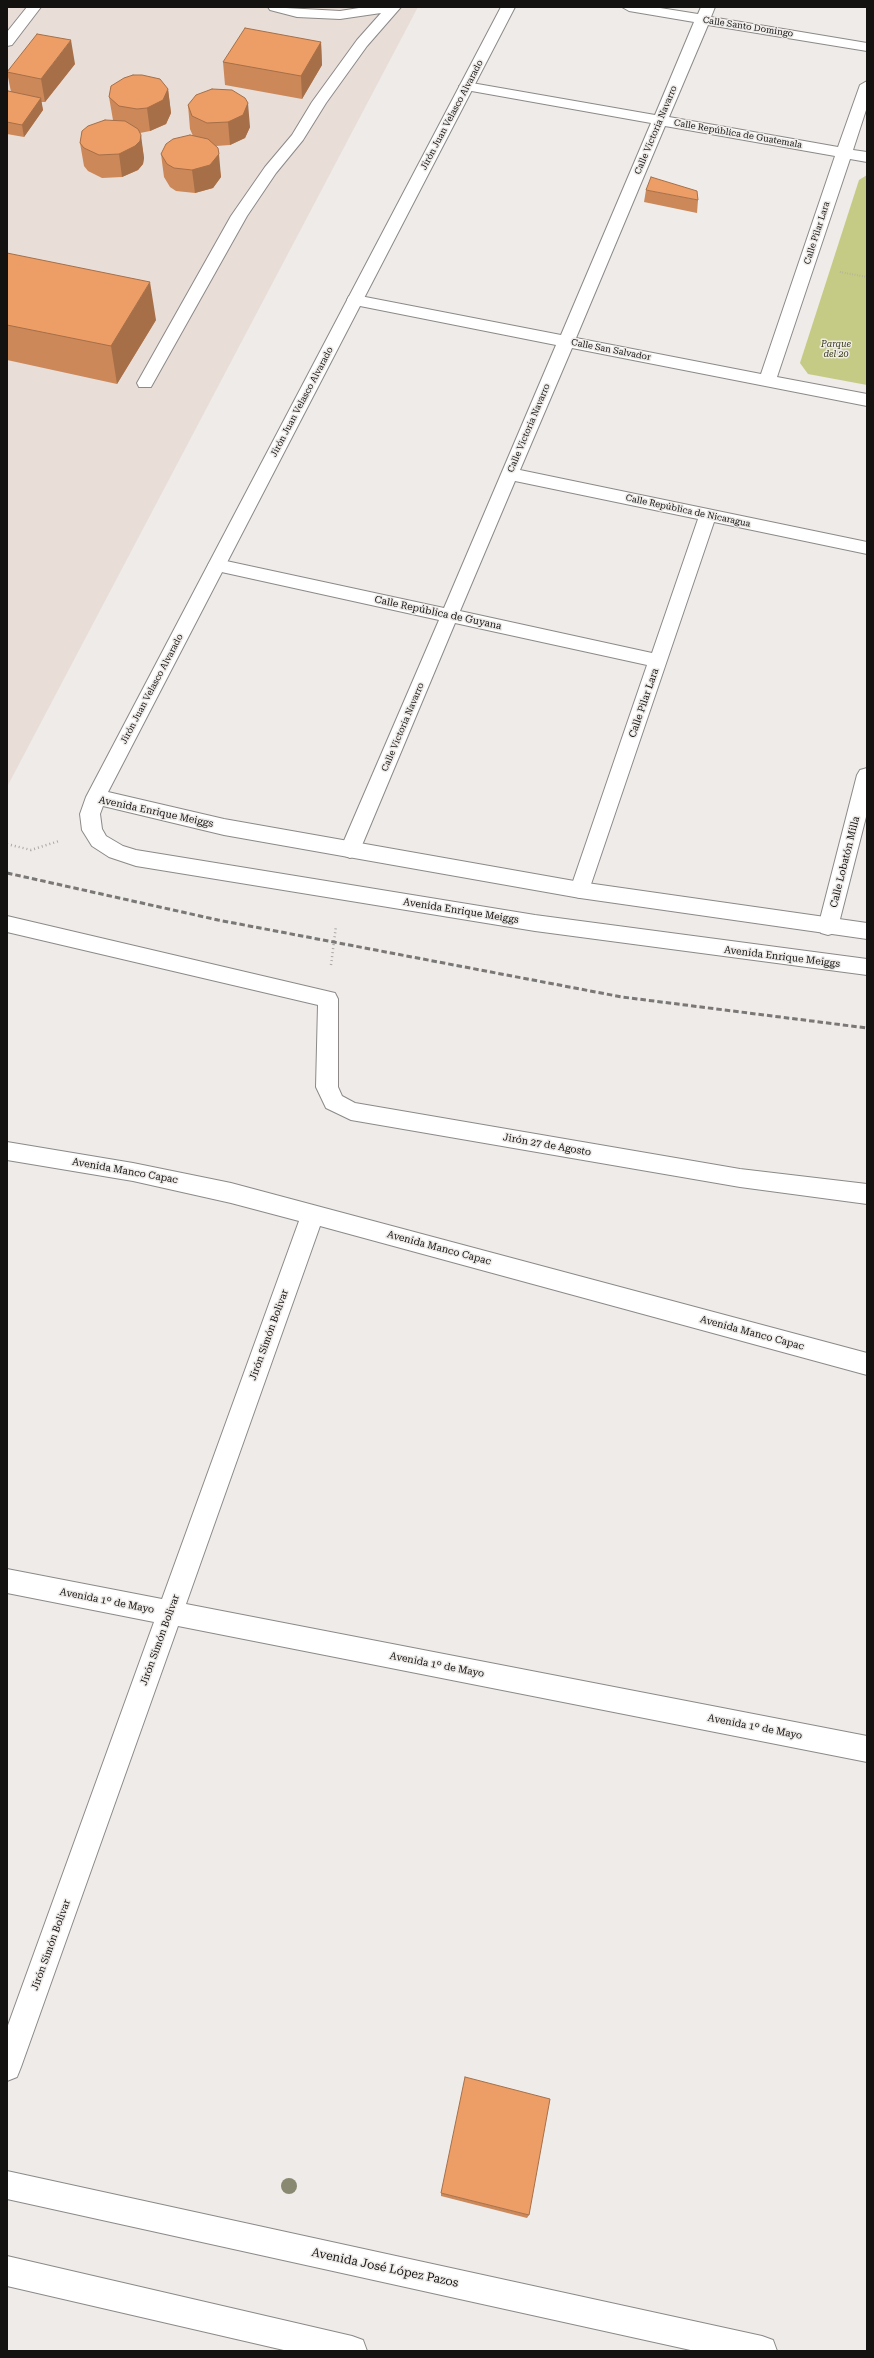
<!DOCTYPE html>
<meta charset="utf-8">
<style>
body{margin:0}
#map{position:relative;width:874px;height:2358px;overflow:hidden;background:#eeebe9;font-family:"Roboto Serif",serif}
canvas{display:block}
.frame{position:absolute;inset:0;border:8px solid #131211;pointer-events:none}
</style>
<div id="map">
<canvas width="874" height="2358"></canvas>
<div class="frame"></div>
</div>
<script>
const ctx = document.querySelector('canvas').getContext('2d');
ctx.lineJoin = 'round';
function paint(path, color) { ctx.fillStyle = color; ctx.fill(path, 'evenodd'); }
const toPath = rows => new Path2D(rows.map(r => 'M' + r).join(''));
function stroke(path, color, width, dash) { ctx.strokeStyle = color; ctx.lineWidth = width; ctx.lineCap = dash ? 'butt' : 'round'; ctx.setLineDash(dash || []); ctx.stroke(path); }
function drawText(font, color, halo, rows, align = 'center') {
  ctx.font = font + ' "Roboto Serif",serif'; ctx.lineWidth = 3; ctx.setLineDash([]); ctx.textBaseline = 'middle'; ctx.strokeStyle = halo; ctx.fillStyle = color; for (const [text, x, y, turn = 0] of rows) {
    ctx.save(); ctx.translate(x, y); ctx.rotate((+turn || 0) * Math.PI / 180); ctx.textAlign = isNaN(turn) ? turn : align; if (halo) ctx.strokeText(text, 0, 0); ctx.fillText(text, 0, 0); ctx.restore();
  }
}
paint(toPath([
 [7,7,418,7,7,787]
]), '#e8ded7');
paint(toPath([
 [867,175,867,385,808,374,800,363,859,180]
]), '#c5ca85');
const service = toPath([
 [27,7,41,7,12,45,7,46,7,32,27,7],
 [268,7,340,11,365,7,401,7,367,46,326,103,303,140,276,173,247,216,151,387,139,387,137,383,231,216,265,167,292,135,312,102,357,40,381,13,340,19,297,17,270,10,268,7]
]);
const minor = toPath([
 [622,7,654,7,698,14,701,7,715,7,711,17,867,43,867,51,708,25,669,117,838,147,860,85,867,81,867,107,853,150,867,152,867,162,850,159,777,377,867,394,867,406,572,348,520,470,867,542,867,554,714,522,587,896,580,898,573,896,570,890,647,665,455,623,360,850,357,855,350,858,343,855,340,850,439,620,217,571,211,569,208,565,211,561,217,559,444,608,556,345,355,305,349,304,347,300,349,296,355,295,561,335,651,123,466,90,459,86,466,82,655,115,694,22,629,11,622,7],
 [665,126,835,156,761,374,576,338,665,126],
 [515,481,698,519,652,653,460,611,515,481],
 [867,768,867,813,838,927,835,933,828,935,821,933,818,927,857,775,860,770,867,768],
 [7,916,335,993,338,999,338,1087,342,1096,355,1103,740,1169,867,1184,867,1204,740,1187,351,1120,326,1108,316,1087,318,1005,7,932,7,916],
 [7,1142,133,1163,231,1183,867,1353,867,1375,320,1226,186,1604,867,1736,867,1762,178,1626,21,2067,17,2077,7,2081,7,2028,154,1622,7,1593,7,1569,162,1599,299,1221,231,1203,133,1181,7,1160,7,1142]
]);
const tertiary = toPath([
 [501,7,515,7,108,792,224,819,580,882,867,923,867,939,580,898,224,835,103,806,100,814,102,829,106,836,123,846,136,850,535,915,867,959,867,975,535,931,136,866,109,857,92,846,82,830,80,814,86,797,501,7],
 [7,2171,762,2336,773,2340,777,2351,695,2351,7,2199,7,2171],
 [7,2256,352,2336,363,2340,367,2351,288,2351,7,2286,7,2256]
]);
stroke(service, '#8c8988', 2);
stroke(minor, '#8c8988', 2);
stroke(tertiary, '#8c8988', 2);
stroke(toPath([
 [840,272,867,277]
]), '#aaa8a6', 2, [0.5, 2]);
stroke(toPath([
 [7,844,31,850,59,841],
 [331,965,336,926]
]), '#aaa8a6', 2.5, [1, 3]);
paint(service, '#fff');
paint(minor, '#fff');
paint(tertiary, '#fff');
stroke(toPath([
 [7,873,218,920,622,997,867,1028]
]), '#797876', 3, [5.5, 3]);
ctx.fillStyle = '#898972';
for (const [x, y] of [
 [289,2186]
]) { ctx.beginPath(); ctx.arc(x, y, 8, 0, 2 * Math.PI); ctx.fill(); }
paint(toPath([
 [321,42,322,65,302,99,225,85,223,62],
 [75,64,45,102,41,102,43,110,24,137,7,134,7,92,11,92,7,72],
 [168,89,171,113,166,124,150,131,140,133,144,158,143,164,138,170,122,177,102,178,88,171,84,166,80,143,113,120,109,97],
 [188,105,250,127,245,138,230,145,216,146,221,177,213,188,195,193,176,191,170,187,164,177,161,154,193,136,190,129],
 [646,190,698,200,697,213,644,202],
 [7,253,156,320,117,384,7,360],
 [441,2193,529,2215,527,2218,441,2196]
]), '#cc8859');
paint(toPath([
 [71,40,75,64,45,102,41,79],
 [321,42,322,65,302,99,301,76],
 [168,89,171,113,166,124,150,131,147,108],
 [41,98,43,110,24,137,22,125],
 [248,103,250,127,245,138,230,145,228,122],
 [141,135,144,158,143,164,138,170,122,177,119,154],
 [219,154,221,177,213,188,195,193,192,170],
 [150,282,156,320,117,384,111,346]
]), '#a66f48');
const building = toPath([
 [245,28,321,42,301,76,223,62,245,28],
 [37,34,71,40,41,79,7,72,37,34],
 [133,75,142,75,160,79,168,89,163,100,147,108,137,109,119,106,109,97,111,86,124,78,133,75],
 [212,89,232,90,245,98,248,103,243,115,228,122,207,123,192,116,188,105,196,95,212,89],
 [8,91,41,98,22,125,7,122,7,92,8,91],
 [105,120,125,121,138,129,141,135,140,141,135,146,119,154,99,155,84,148,80,143,82,131,88,126,105,120],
 [190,135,208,139,218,148,219,154,210,165,192,170,174,168,167,164,161,154,166,144,173,139,190,135],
 [651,177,697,191,698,200,646,190,651,177],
 [7,253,150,282,111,346,7,325,7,253],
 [465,2077,550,2099,529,2215,441,2193,465,2077]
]);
paint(building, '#ed9e67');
stroke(building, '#a66f48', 1);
drawText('9px', '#131211', '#eeebe9', [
 ["Calle Santo Domingo",748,27,9],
 ["Jirón Juan Velasco Alvarado",452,115,-62],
 ["Calle Victoria Navarro",656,130,-67],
 ["Calle República de Guatemala",738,134,10],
 ["Calle Pilar Lara",817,233,-72],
 ["Calle San Salvador",611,350,11],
 ["Jirón Juan Velasco Alvarado",302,402,-62],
 ["Calle Victoria Navarro",529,428,-67],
 ["Calle República de Nicaragua",688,511,12],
 ["Jirón Juan Velasco Alvarado",152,689,-62],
 ["Calle Victoria Navarro",403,727,-67]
]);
drawText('italic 9px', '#363810', '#eeebe9', [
 ["Parque",836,344],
 ["del 20",836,354]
]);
drawText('10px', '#131211', '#eeebe9', [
 ["Calle República de Guyana",438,613,12],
 ["Calle Pilar Lara",644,703,-71],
 ["Avenida Enrique Meiggs",156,812,12],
 ["Calle Lobatón Milla",845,862,-76],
 ["Avenida Enrique Meiggs",461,911,9],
 ["Avenida Enrique Meiggs",782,957,7],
 ["Jirón 27 de Agosto",547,1145,10],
 ["Avenida Manco Capac",125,1171,10],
 ["Avenida Manco Capac",439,1248,15],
 ["Avenida Manco Capac",752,1333,15],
 ["Jirón Simón Bolivar",269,1335,-70],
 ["Avenida 1º de Mayo",107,1601,11],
 ["Jirón Simón Bolivar",160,1640,-70],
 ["Avenida 1º de Mayo",437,1665,11],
 ["Avenida 1º de Mayo",755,1727,11],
 ["Jirón Simón Bolivar",51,1945,-70]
]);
drawText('12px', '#131211', '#eeebe9', [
 ["Avenida José López Pazos",385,2268,12]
]);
</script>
